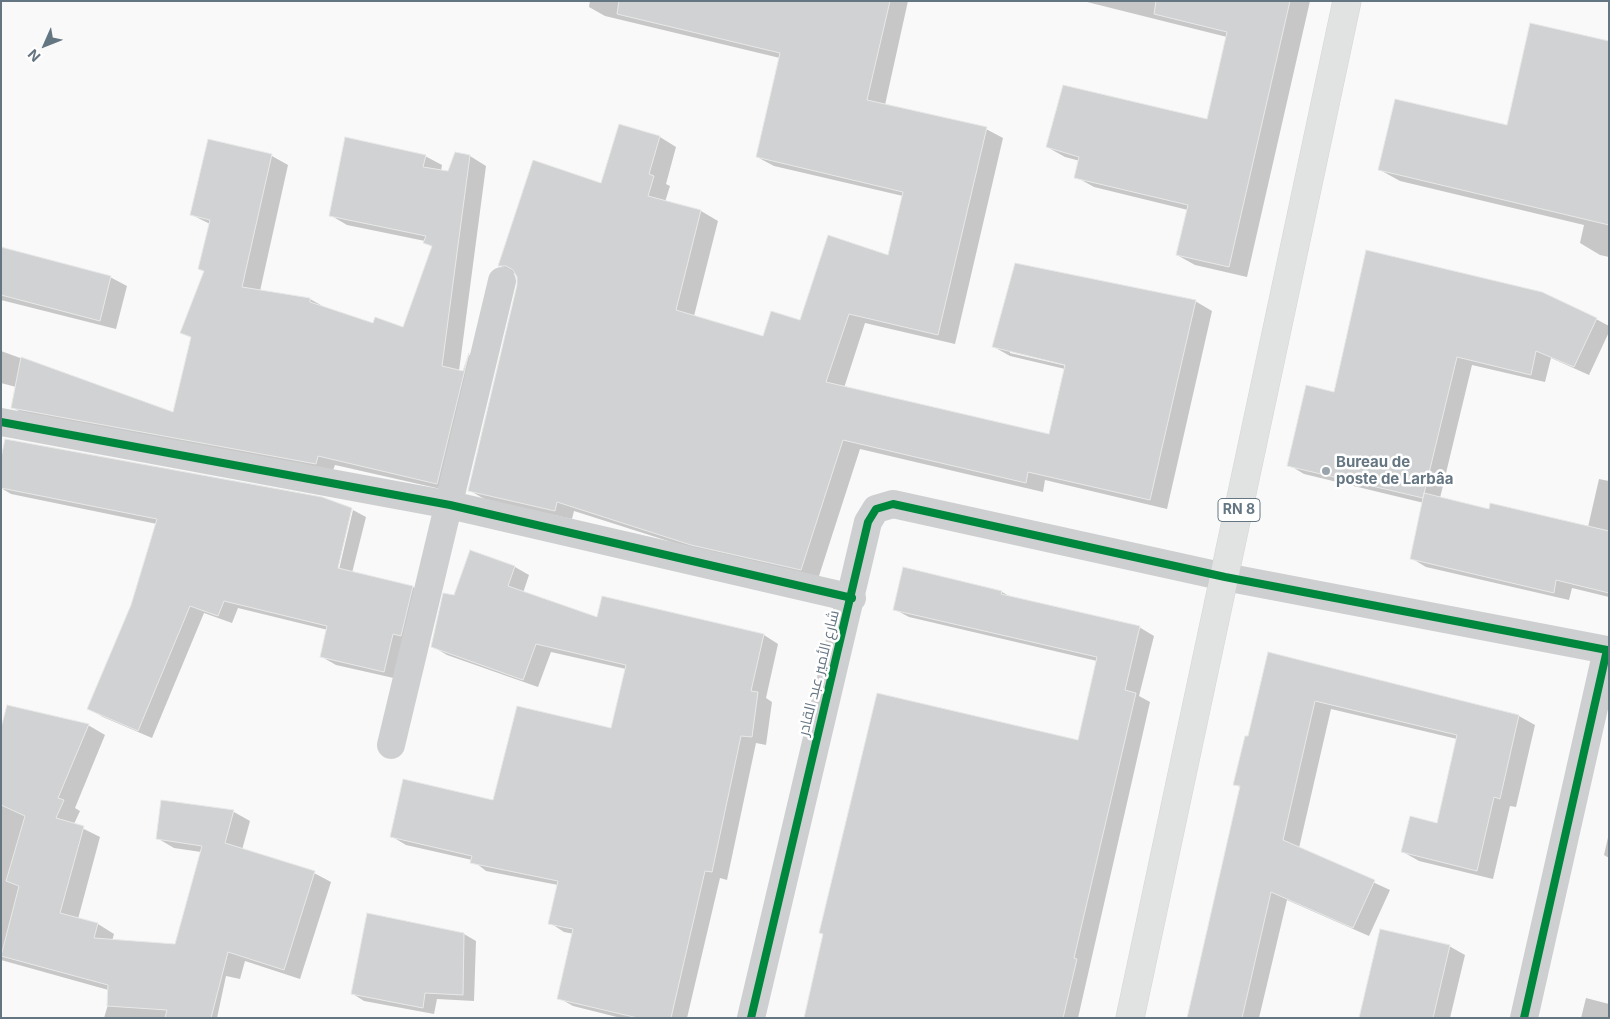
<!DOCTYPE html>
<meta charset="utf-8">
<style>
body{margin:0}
#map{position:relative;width:1610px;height:1019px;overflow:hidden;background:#f9f9f9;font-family:Inter,sans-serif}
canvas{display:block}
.frame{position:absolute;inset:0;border:2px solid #657683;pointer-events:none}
.north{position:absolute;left:20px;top:20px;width:50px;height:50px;-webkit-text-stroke:4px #fff;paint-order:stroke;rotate:226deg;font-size:14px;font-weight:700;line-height:20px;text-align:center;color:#657683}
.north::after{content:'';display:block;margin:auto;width:18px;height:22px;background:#657683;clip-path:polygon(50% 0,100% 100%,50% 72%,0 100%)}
</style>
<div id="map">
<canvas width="1610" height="1019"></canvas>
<div class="frame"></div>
<div class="north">N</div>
</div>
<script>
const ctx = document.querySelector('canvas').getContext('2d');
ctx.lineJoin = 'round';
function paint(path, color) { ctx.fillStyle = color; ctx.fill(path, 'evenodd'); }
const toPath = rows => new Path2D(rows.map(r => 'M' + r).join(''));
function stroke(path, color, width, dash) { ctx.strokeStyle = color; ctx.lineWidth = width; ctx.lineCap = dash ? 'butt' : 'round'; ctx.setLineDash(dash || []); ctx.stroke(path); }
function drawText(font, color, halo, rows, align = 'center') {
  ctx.font = font + ' Inter,Cairo,sans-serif'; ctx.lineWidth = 5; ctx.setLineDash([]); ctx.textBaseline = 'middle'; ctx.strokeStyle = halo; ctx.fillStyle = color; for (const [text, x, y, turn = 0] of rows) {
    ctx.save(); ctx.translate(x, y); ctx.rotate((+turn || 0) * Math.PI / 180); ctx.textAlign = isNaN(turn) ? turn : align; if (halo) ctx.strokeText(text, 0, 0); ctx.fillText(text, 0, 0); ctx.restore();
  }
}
paint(toPath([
 [590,1,908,1,885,105,986,129,1003,138,955,344,865,323,844,388,1050,436,1065,369,1010,356,994,347,1195,301,1212,311,1167,509,1045,480,1043,492,860,449,818,579,709,554,574,511,572,519,486,500,469,490,518,285,517,275,499,265,602,185,620,125,660,137,676,147,666,184,670,186,665,202,701,211,718,221,694,316,764,337,801,322,889,257,903,196,774,166,757,157,780,58,605,16,589,7],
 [1010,350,1072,365,1071,367,1010,353],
 [1083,1,1310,1,1247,277,1195,265,1177,255,1188,210,1094,187,1076,177,1080,161,1065,157,1047,147,1208,120,1227,37],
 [1609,43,1609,257,1600,255,1580,243,1584,225,1400,181,1380,170,1508,127],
 [209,140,272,156,288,165,260,291,310,299,326,308,373,325,403,328,433,248,425,241,347,225,330,215,425,156,442,165,441,171,449,172,456,153,470,156,486,166,459,371,463,373,469,355,485,363,454,492,335,465,332,473,29,417,12,407,16,387,1,383,1,351,174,414,192,338,181,332,205,272,199,269,210,224,192,215],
 [1,248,110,277,127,286,116,329,1,300],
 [1367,252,1596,319,1609,326,1609,332,1589,375,1551,358,1545,382,1472,365,1440,498,1489,510,1588,527,1599,479,1609,481,1609,597,1572,588,1569,600,1426,567,1411,558,1424,503,1304,474,1289,465,1335,393],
 [1,464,352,509,335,574,338,574,353,510,366,517,352,573,413,587,426,595,398,679,336,665,322,657,328,630,238,608,232,623,204,613,152,738,103,717,89,709,133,606,157,524,11,494,1,488],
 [471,551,515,567,529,575,523,593,598,618,603,597,764,635,778,644,766,698,772,702,766,745,756,743,727,880,720,878,687,1018,621,1018,573,1006,559,998,574,934,564,932,550,923,558,885,486,871,472,860,406,845,391,836,494,802,612,730,626,669,551,652,538,687,447,655,432,646,455,597],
 [1002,592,1011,597,1139,627,1154,636,1139,696,1150,702,1078,1018,805,1018,824,934,1078,742,1097,661,909,617,894,609],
 [1269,654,1519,716,1535,725,1516,807,1510,806,1493,879,1419,861,1403,852,1438,824,1457,739,1331,709,1299,848,1390,890,1369,936,1287,900,1259,1018,1189,1018,1241,788,1235,784,1249,738],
 [88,725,105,735,75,808,80,811,74,824,100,837,78,919,98,924,114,934,112,941,176,945,201,852,174,848,157,838,162,802,234,812,250,821,242,850,314,873,331,882,300,979,245,961,240,979,226,976,217,1018,104,1018,112,991,1,960,1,733],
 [1609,833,1609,858,1604,855],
 [464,934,476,941,474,1001,437,999,434,1014,364,1001,353,994],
 [1449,946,1465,955,1450,1018,1361,1018],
 [1586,998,1609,1004,1609,1018,1581,1018]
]), '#0003');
const building = toPath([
 [619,1,890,1,867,100,987,127,938,335,849,314,826,382,1049,434,1065,365,992,347,1015,263,1196,300,1150,500,1028,472,1026,483,843,440,801,570,691,545,557,502,555,511,468,491,517,285,517,277,513,270,506,266,498,266,533,160,601,183,619,124,660,136,649,174,654,176,648,196,701,210,676,310,763,336,771,311,800,320,828,235,888,255,903,192,756,157,780,53,617,14,619,1],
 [1156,1,1290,1,1229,267,1176,255,1188,205,1074,178,1079,157,1046,147,1063,85,1207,119,1227,32,1154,14,1156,1],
 [1530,23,1609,41,1609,225,1378,170,1395,99,1507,125,1530,23],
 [345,137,426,155,423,167,448,171,455,152,470,155,442,366,463,371,469,353,437,484,318,456,316,464,11,408,21,357,173,412,191,337,180,333,204,271,198,269,210,220,190,215,208,139,272,154,242,287,310,298,310,302,373,323,375,317,403,327,432,246,423,243,426,236,329,216,345,137],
 [1,247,111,276,100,321,1,295,1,247],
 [1366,250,1542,292,1597,318,1574,367,1536,351,1531,375,1457,357,1423,498,1287,466,1306,385,1334,392,1366,250],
 [5,439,322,497,352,508,338,568,413,586,401,636,393,634,384,672,320,657,327,626,224,601,218,616,190,606,138,731,87,709,131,605,157,519,1,488,1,458,5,439],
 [1424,493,1489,509,1490,503,1609,531,1609,593,1556,580,1554,593,1410,559,1424,493],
 [470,550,515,566,508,586,597,617,602,596,764,634,751,691,758,692,752,737,741,736,712,872,705,871,671,1018,638,1018,557,999,573,929,548,924,558,881,470,863,472,856,390,837,403,779,493,800,517,706,611,728,626,665,536,644,523,680,431,647,443,593,454,595,470,550],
 [903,567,1002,591,1001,594,1140,626,1125,690,1136,693,1074,958,1077,959,1063,1018,804,1018,823,934,819,933,877,693,1078,740,1097,657,893,610,903,567],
 [1268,652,1519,715,1500,799,1494,797,1477,871,1401,852,1410,816,1437,823,1457,735,1315,701,1283,840,1375,880,1353,928,1271,892,1242,1018,1187,1018,1240,786,1233,785,1245,736,1248,736,1268,652],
 [7,705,89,724,58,798,64,800,56,818,84,826,60,913,98,923,94,938,175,944,202,846,156,839,161,800,234,810,225,843,315,871,284,970,228,952,211,1018,165,1018,167,1010,107,1006,108,985,1,956,19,886,6,881,25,816,1,805,1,728,7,705],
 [367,913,464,933,463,995,425,993,423,1008,351,994,367,913],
 [1380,929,1450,945,1433,1018,1359,1018,1380,929]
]);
paint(building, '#d0d2d3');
stroke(building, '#e8e8e8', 1);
const major = toPath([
 [1130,1018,1347,1]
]);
stroke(major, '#d5d6d7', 29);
stroke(toPath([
 [1,422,450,505,852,598],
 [391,745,502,281],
 [751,1018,868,522,876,509,893,504,1225,577,1607,650,1524,1018]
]), '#cecfd0', 28);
stroke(major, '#e1e2e2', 28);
stroke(toPath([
 [1,422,450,505,852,598],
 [751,1018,868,522,876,509,893,504,1225,577,1607,650,1524,1018]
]), '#00873e', 8);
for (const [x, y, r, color] of [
 [1326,471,5,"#99a4ac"]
]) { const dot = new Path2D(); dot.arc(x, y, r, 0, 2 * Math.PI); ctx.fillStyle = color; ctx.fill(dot); stroke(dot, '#fff', 2); }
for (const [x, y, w] of [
 [1239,510,42]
]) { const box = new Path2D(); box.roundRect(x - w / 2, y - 11.5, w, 23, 4); ctx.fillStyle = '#fff'; ctx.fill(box); stroke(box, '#657683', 1); }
drawText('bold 14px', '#657683', null, [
 ["RN 8",1239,510]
]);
drawText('bold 15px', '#657683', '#fff', [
 ["Bureau de",1336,462],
 ["poste de Larbâa",1336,479]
], 'left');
drawText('15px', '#657683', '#fff', [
 ["شارع الأمير عبد القادر",819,673,-76]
]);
</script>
